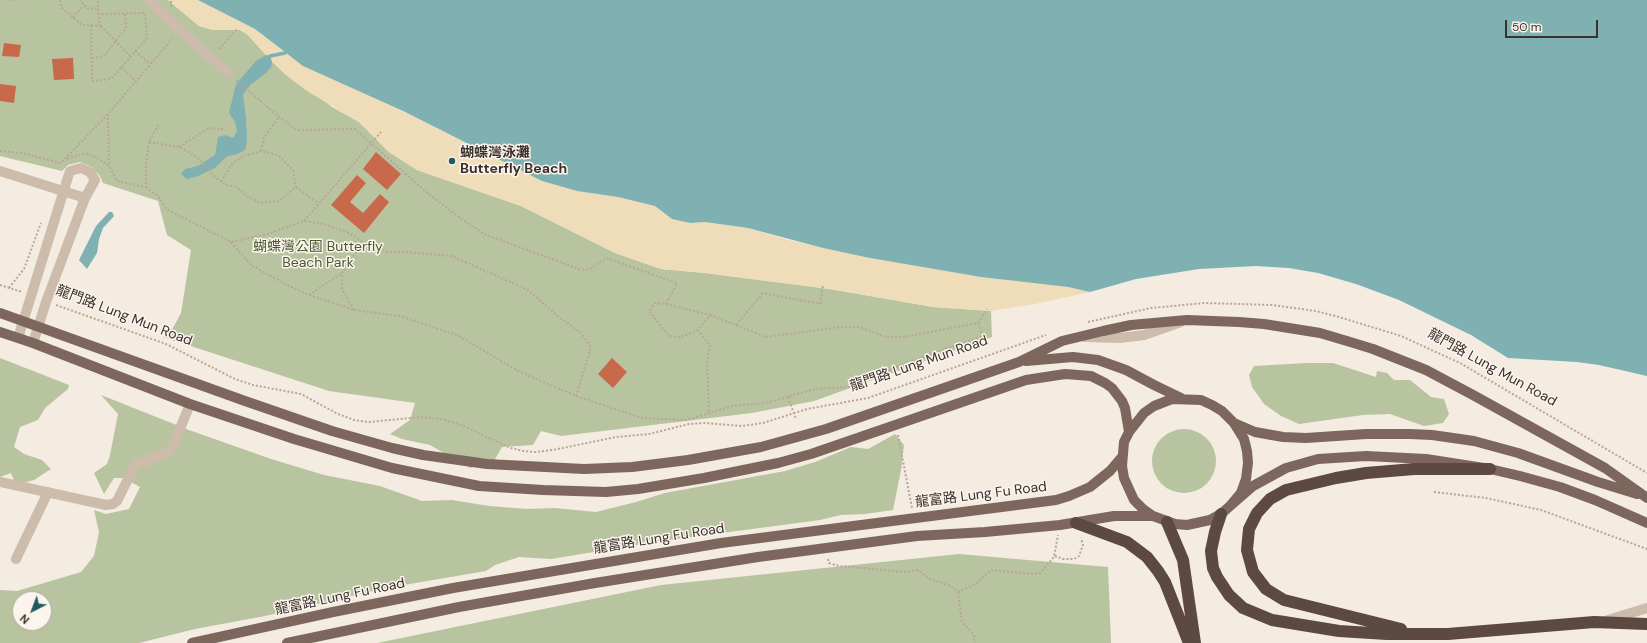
<!DOCTYPE html>
<meta charset="utf-8">
<style>
body{margin:0}
#map{position:relative;width:1647px;height:643px;overflow:hidden;background:#f4ebe1;font-family:"DM Sans",sans-serif}
canvas{display:block}
.north{position:absolute;left:12px;top:591px;width:40px;height:40px;box-sizing:border-box;background:#fbf5ee;border:1px solid #aea6a0;border-radius:50%;rotate:222deg;font-size:11px;font-weight:700;line-height:16px;text-align:center;color:#3b302b}
.north::after{content:'';display:block;margin:auto;width:14px;height:18px;background:#1f5a5e;clip-path:polygon(50% 0,100% 100%,50% 72%,0 100%)}
.scale{position:absolute;left:1505px;top:20px;width:93px;height:18px;box-sizing:border-box;border:2px solid #3b302b;border-top:0;padding-left:5px;font-size:12px;line-height:14px;white-space:nowrap;color:#3b302b;-webkit-text-stroke:3px #fbf5ee;paint-order:stroke}
</style>
<div id="map">
<canvas width="1647" height="643"></canvas>
<div class="north">N</div>
<div class="scale">50 m</div>
</div>
<script>
const ctx = document.querySelector('canvas').getContext('2d');
ctx.lineJoin = 'round';
function paint(path, color) { ctx.fillStyle = color; ctx.fill(path, 'evenodd'); }
const toPath = rows => new Path2D(rows.map(r => 'M' + r).join(''));
function stroke(path, color, width, dash) { ctx.strokeStyle = color; ctx.lineWidth = width; ctx.lineCap = dash ? 'butt' : 'round'; ctx.setLineDash(dash || []); ctx.stroke(path); }
function drawText(font, color, halo, rows, align = 'center') {
  ctx.font = font + ' "DM Sans","Noto Sans TC",sans-serif'; ctx.lineWidth = 3; ctx.setLineDash([]); ctx.textBaseline = 'middle'; ctx.strokeStyle = halo; ctx.fillStyle = color; for (const [text, x, y, turn = 0] of rows) {
    ctx.save(); ctx.translate(x, y); ctx.rotate((+turn || 0) * Math.PI / 180); ctx.textAlign = isNaN(turn) ? turn : align; if (halo) ctx.strokeText(text, 0, 0); ctx.fillText(text, 0, 0); ctx.restore();
  }
}
paint(toPath([
 [0,0,168,0,199,26,213,30,240,30,247,34,266,55,270,56,332,107,359,122,389,152,417,170,521,206,615,253,661,269,705,273,830,289,933,307,991,311,992,337,814,401,752,413,561,436,541,431,533,445,502,447,494,461,470,468,430,445,402,439,390,434,410,420,415,403,329,391,163,337,173,328,181,313,191,250,167,235,158,201,103,183,100,176,92,167,80,162,68,165,62,171,0,156],
 [0,358,69,385,68,389,45,408,38,420,20,427,14,447,24,454,42,460,51,469,34,480,16,485,11,473,0,477],
 [1307,363,1333,363,1376,377,1377,371,1387,373,1394,380,1410,380,1431,397,1444,399,1449,414,1443,423,1424,426,1390,414,1363,415,1299,424,1281,416,1264,404,1252,387,1249,375,1254,366],
 [101,395,189,430,271,459,324,475,380,486,422,501,452,500,489,506,527,509,555,508,596,512,636,502,665,493,785,471,815,462,851,447,868,449,895,434,904,445,901,470,893,510,865,514,841,515,820,520,654,542,551,559,519,557,495,565,486,571,386,588,265,616,195,629,139,643,0,643,0,590,17,591,81,572,94,556,99,532,94,510,106,514,129,509,140,487,123,478,114,478,104,494,94,473,107,464,110,455,118,414],
 [20,599,44,599,44,623,20,623],
 '1152 461a32 32 0 1 1 64 0a32 32 0 1 1-64 0Z',
 [959,554,1108,567,1111,643,377,643,661,585]
]), '#b8c4a0');
paint(toPath([
 [168,0,198,0,255,29,285,53,542,181,577,191,618,197,655,206,672,219,690,223,704,222,748,228,788,240,870,258,981,277,1068,287,1090,292,1035,304,991,311,933,307,830,289,705,273,661,269,615,253,521,206,417,170,389,152,359,122,307,91,287,76,272,62,270,56,266,55,247,34,240,30,213,30,199,26]
]), '#efdcb8');
paint(toPath([
 [198,0,1647,0,1647,376,1599,365,1577,362,1508,358,1471,335,1399,300,1356,284,1318,273,1289,268,1256,266,1199,269,1136,279,1090,292,1068,287,981,277,870,258,823,248,748,228,705,222,690,223,672,219,655,206,618,197,577,191,542,181,403,111,303,66,255,29],
 [266,55,270,56,272,62,271,67,266,73,250,85,243,95,246,118,247,141,245,150,237,154,226,157,215,168,198,176,187,179,181,174,185,169,198,166,215,155,218,137,225,135,233,138,237,131,235,122,229,113,236,84,256,61],
 [109,212,112,212,114,216,103,228,99,239,97,253,87,269,79,260,96,226]
]), '#7fb0b2');
stroke(toPath([
 [268,59,270,56,285,53]
]), '#7fb0b2', 3.5);
paint(toPath([
 [4,43,21,45,19,57,2,56],
 [73,58,74,79,54,80,52,59],
 [0,84,16,86,14,103,0,101],
 [376,152,401,174,387,190,363,169],
 [357,175,366,183,350,202,363,213,380,194,389,202,364,233,331,205],
 [612,358,627,372,613,388,598,374]
]), '#c8694b');
stroke(toPath([
 [11,0,18,0],
 [60,0,61,7,82,25,100,26,98,8,88,9,80,0],
 [98,1,98,8],
 [171,7,171,0],
 [73,18,84,5],
 [91,25,92,81,111,79,147,38,145,13,99,14],
 [101,26,130,56],
 [219,49,237,29],
 [135,51,150,64],
 [92,58,103,57,126,28,125,14],
 [121,67,136,81],
 [236,80,279,117,297,130,355,129,426,192,463,220,484,234,579,269,586,270,593,267,606,258,677,283,666,304,655,303,649,311,669,336,681,337,698,330],
 [108,114,109,166],
 [149,142,179,147,197,157,216,178,226,185,236,187,248,197,261,203,279,201,296,187,318,203],
 [179,147,209,128,223,129],
 [0,151,22,153,61,163,108,114,172,39],
 [261,151,264,137,279,117],
 [67,159,85,153,96,157,109,166,117,181,146,187,146,163,149,142,158,125],
 [221,182,232,164,243,156,261,151,278,155,293,170,296,187],
 [146,187,159,197,166,209,231,242,267,234,304,221,324,224,349,233,363,242,387,252,404,252,452,256,528,290,559,317,581,333,591,347,576,396],
 [304,221,381,132],
 [231,242,251,265,287,285,309,295,354,310,400,316,459,336,518,371,576,396,642,418,686,420,733,406,766,403,815,389,849,387,906,363,983,336,986,344],
 [0,285,22,292],
 [9,288,24,269,41,223],
 [309,295,342,273],
 [666,304,710,315,698,330,710,346,707,363,709,412],
 [56,305,166,344,235,379,253,385,301,394,338,414,354,420,369,422,421,417,441,419,459,424,511,448,523,451,535,452,553,450,616,437,649,434,689,424,705,423,742,426,763,423,807,409,868,398,1046,335],
 [354,310,342,289,342,273,363,242],
 [710,315,766,337,840,327,859,327,886,337,903,337,978,323,983,336],
 [1088,322,1151,308,1205,303,1272,305,1316,311,1339,317,1401,336,1460,363,1647,473],
 [978,323,987,309],
 [736,325,763,293,820,304,823,285],
 [788,397,796,419],
 [898,435,912,508],
 [1434,492,1486,498,1541,510,1647,549],
 [1055,556,1063,559,1074,559,1079,556,1083,545,1081,538],
 [828,559,829,563,839,566,905,572,918,570,930,579,951,586,958,592],
 [958,592,975,584,991,570,1033,574,1040,573,1054,557,1058,535],
 [958,592,962,622,974,635,975,643]
]), '#b9a596', 2, [2, 2]);
stroke(toPath([
 [149,0,179,30,229,73],
 [0,171,85,198],
 [1085,337,1120,338,1144,335,1181,322],
 [18,338,68,177,70,171,81,168,90,172,95,180,85,198,46,302,33,343],
 [0,482,106,505,113,504,117,501,133,469,138,464,168,452,173,446,190,404],
 [16,559,48,492],
 [1608,620,1647,608]
]), '#cdbbac', 10);
stroke(toPath([
 [0,313,245,401,332,431,392,448,423,455,487,464,584,469,632,467,688,460,761,447,826,429,1019,362,1062,341,1103,331,1131,325,1187,320,1239,322,1264,324,1320,333,1347,341,1373,349,1426,370,1473,395,1605,468,1647,498],
 [0,332,33,343,190,404,294,439,392,468,479,486,543,490,606,492,638,489,704,478,778,463,811,454,1026,380,1065,374,1091,376,1105,383,1112,388,1122,401,1125,408,1129,432],
 [1026,361,1073,357,1098,360,1126,370,1154,385,1181,398],
 [1234,423,1255,432,1283,437,1306,438,1366,434,1410,434,1432,435,1474,441,1518,453,1598,482,1637,494],
 [1230,506,1241,493,1246,479,1248,463,1247,451,1244,439,1234,423,1222,411,1212,405,1201,400,1172,399,1154,406,1144,413,1129,432,1124,442,1122,466,1124,478,1134,500,1143,509,1153,516,1175,524,1187,525,1210,520,1221,514,1230,506,1253,486,1286,468,1318,459,1366,456,1426,459,1490,469,1520,476,1560,487,1595,500,1647,523],
 [192,643,333,612,453,588,721,543,1056,500,1069,496,1090,487,1110,471,1122,457],
 [287,643,459,607,595,583,758,557,917,536,985,532,1060,525,1114,516,1153,516]
]), '#7d675c', 10);
stroke(toPath([
 [1221,514,1215,532,1211,551,1213,568,1217,577,1229,595,1243,608,1272,620,1339,631,1387,634,1448,634,1594,622,1647,624],
 [1167,522,1183,560,1195,643],
 [1076,523,1127,542,1147,557,1158,571,1165,582,1189,643],
 [1401,629,1284,600,1266,589,1253,572,1247,550,1249,529,1257,513,1270,499,1286,490,1336,478,1366,473,1414,469,1490,469]
]), '#5c4a42', 12);
for (const [x, y, r, color] of [
 [452,161,4,"#1f5a5e"]
]) { const dot = new Path2D(); dot.arc(x, y, r, 0, 2 * Math.PI); ctx.fillStyle = color; ctx.fill(dot); stroke(dot, '#fbf5ee', 1.5); }
drawText('bold 14px', '#3b302b', '#fbf5ee', [
 ["蝴蝶灣泳灘",460,153],
 ["Butterfly Beach",460,169]
], 'left');
drawText('14px', '#4a5a2e', '#fbf5ee', [
 ["蝴蝶灣公園 Butterfly",318,247],
 ["Beach Park",318,263]
]);
drawText('14px', '#3b302b', '#fbf5ee', [
 ["龍門路 Lung Mun Road",124,316,21],
 ["龍門路 Lung Mun Road",919,364,-19],
 ["龍門路 Lung Mun Road",1492,368,29],
 ["龍富路 Lung Fu Road",981,495,-7],
 ["龍富路 Lung Fu Road",659,539,-9],
 ["龍富路 Lung Fu Road",340,597,-12]
]);
</script>
